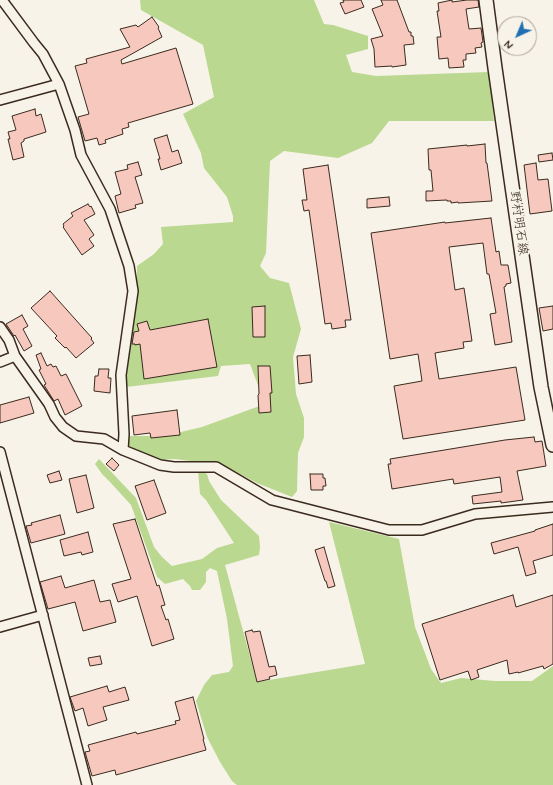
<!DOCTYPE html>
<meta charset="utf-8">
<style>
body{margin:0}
#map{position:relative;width:553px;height:785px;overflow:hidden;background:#f7f3e8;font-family:Mynerve,sans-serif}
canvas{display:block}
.north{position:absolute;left:497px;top:16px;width:40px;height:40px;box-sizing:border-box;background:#f7f3e8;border:1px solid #aca397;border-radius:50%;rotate:224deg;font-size:11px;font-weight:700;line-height:16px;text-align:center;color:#3b2a1e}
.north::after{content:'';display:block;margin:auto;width:14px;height:18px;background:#1f6fb2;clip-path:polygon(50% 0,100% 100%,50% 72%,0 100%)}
</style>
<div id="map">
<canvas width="553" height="785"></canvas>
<div class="north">N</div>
</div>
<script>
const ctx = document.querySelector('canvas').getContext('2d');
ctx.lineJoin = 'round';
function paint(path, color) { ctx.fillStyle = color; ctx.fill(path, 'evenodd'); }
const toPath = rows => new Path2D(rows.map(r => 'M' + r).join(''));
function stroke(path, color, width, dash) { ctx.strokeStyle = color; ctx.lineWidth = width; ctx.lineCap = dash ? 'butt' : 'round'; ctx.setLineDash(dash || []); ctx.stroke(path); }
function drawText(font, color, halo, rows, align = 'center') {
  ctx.font = font + ' Mynerve,"Klee One",sans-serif'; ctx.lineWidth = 4; ctx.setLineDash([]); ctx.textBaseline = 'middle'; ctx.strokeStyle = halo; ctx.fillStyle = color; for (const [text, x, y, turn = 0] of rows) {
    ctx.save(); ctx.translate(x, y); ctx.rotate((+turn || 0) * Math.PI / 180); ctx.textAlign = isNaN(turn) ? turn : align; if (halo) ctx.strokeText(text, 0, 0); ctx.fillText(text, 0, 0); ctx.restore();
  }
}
paint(toPath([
 [140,0,314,0,324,24,333,25,368,36,368,49,346,55,352,72,376,76,489,72,494,121,389,121,372,143,338,158,284,151,270,161,266,253,260,266,270,278,289,283,301,329,293,357,296,394,304,418,304,437,298,453,297,491,292,497,257,483,217,462,206,463,175,459,154,460,126,449,129,436,164,436,202,427,265,404,250,364,221,366,218,376,126,387,124,376,137,299,137,266,154,254,163,244,161,227,233,222,233,216,227,197,204,168,201,153,183,114,214,97,203,45,141,10],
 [99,459,136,498,154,547,162,557,172,566,202,559,217,548,234,543,206,500,200,494,198,470,207,474,209,481,221,500,259,536,260,547,259,555,225,565,257,682,365,664,329,522,399,539,415,627,431,669,441,683,461,678,495,681,532,681,553,666,553,785,237,785,232,781,220,762,207,737,196,701,204,685,212,675,229,672,233,666,227,619,217,571,210,568,206,572,206,582,200,590,192,590,190,586,183,579,165,584,157,577,131,505,110,482,102,474,95,464]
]), '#bad890');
const building = toPath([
 [343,0,361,0,364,7,345,14,340,3,344,2,343,0],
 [381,0,397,0,409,32,411,32,411,36,413,36,414,44,404,45,406,65,392,67,392,66,375,67,374,49,371,39,383,36,372,9,383,5,381,0],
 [452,0,452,2,467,0,478,0,479,7,466,9,469,29,481,28,483,42,481,43,482,47,475,48,476,53,466,54,466,60,463,60,464,67,449,68,448,58,439,59,437,37,441,37,437,11,439,11,438,3,452,0],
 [152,17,159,27,158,28,162,37,121,60,122,64,176,48,193,104,128,123,129,127,122,129,123,134,105,140,106,143,99,145,97,138,85,141,78,117,89,114,75,66,87,63,86,59,130,47,120,29,136,25,138,27,152,17],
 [35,109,36,116,41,114,46,132,24,139,24,141,21,143,24,157,13,160,8,139,10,139,8,132,16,130,12,116,35,109],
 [167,135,172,152,178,150,182,163,161,170,158,159,160,159,154,139,167,135],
 [485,144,486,163,487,163,492,201,458,203,458,202,451,203,451,201,447,201,447,200,426,201,426,191,433,191,431,170,429,170,428,149,467,145,467,146,485,144],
 [552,153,553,160,539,162,538,155,552,153],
 [138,162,142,175,135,177,143,203,135,205,136,208,119,213,115,196,121,194,115,172,128,169,127,165,138,162],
 [536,163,538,180,548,179,552,211,530,214,524,165,536,163],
 [328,165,351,320,345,320,346,327,332,329,331,323,325,324,309,210,304,211,302,200,307,200,303,169,328,165],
 [389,197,390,206,367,208,367,199,389,197],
 [88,204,90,207,91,206,95,214,84,220,94,235,89,239,94,246,82,255,63,227,64,226,63,224,73,216,71,213,88,204],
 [491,218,496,252,499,251,501,265,508,265,511,283,506,284,506,286,504,287,512,342,495,345,490,314,496,313,489,274,487,274,483,243,449,247,455,290,464,288,472,341,463,342,464,348,435,353,439,379,516,367,525,420,403,439,394,386,422,381,418,354,390,359,371,233,445,222,445,223,491,218],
 [50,291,92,338,91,339,94,343,76,358,66,347,65,348,55,338,57,336,31,308,50,291],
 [265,306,265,337,253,337,252,307,265,306],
 [553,306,553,329,543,331,539,308,553,306],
 [22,315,28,326,23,329,32,346,24,351,15,335,14,336,6,324,22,315],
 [208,319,217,367,144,379,140,344,135,345,135,344,132,344,134,332,139,331,137,324,147,321,150,330,208,319],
 [41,353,47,366,51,364,53,367,56,366,61,376,66,374,82,406,65,415,58,399,54,401,44,385,46,384,39,370,41,369,36,355,41,353],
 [310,355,312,382,299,384,297,356,310,355],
 [258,366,270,366,272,393,270,393,271,412,259,413,258,395,259,394,258,366],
 [99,369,109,369,108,378,111,378,110,393,94,391,95,376,98,376,99,369],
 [29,397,34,413,0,423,0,405,29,397],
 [177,410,180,435,151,438,150,433,134,435,132,416,177,410],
 [534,437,535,442,542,441,546,466,517,471,523,500,501,503,501,501,473,504,472,496,502,492,500,477,454,484,453,479,392,489,388,464,391,464,390,459,505,440,534,437],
 [112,458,119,465,114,471,106,464,112,458],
 [59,471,62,480,50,483,47,475,59,471],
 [310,474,323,474,323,478,325,478,326,486,323,486,323,490,311,490,310,474],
 [86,475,94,508,77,513,69,479,86,475],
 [154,480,166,513,147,520,135,486,154,480],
 [60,515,65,534,31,543,26,526,32,525,31,523,60,515],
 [135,519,157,586,159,585,165,605,161,606,166,620,168,619,174,639,152,646,137,596,118,602,112,584,131,579,113,524,135,519],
 [553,524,553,555,533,561,536,573,526,576,518,547,494,554,491,543,535,531,535,530,553,524],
 [88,532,93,552,82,555,81,552,64,556,60,540,88,532],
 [324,547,335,586,328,588,326,581,325,581,315,550,324,547],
 [61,576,65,588,94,580,100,602,110,600,116,622,83,631,75,602,48,609,40,582,61,576],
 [513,595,516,607,553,595,553,664,544,669,543,666,518,673,518,672,509,674,507,660,477,670,479,677,471,680,468,671,440,680,422,624,513,595],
 [252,630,253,632,260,631,269,667,275,666,277,675,269,677,270,679,257,682,245,632,252,630],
 [100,656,102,664,90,666,88,658,100,656],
 [107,686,109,692,125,687,129,700,103,707,107,720,88,726,83,708,75,711,70,697,107,686],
 [193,697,204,739,203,739,206,750,116,775,115,770,92,776,85,752,90,751,88,745,136,732,137,734,176,724,175,721,180,720,175,702,193,697]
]);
paint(building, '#f7c8bd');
stroke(building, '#3b2a1e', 1);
const street = toPath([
 [2,0,34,43,43,54,59,84,75,130,81,155,110,209,129,266,133,291,121,375,124,434,123,450],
 [0,100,59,84],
 [0,327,9,340,15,356,49,404,55,417,63,427,76,436,104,439,123,450,160,465,174,467,216,467,272,500,389,530,422,530,475,514,553,507],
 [0,362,15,356],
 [0,452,87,785],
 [0,627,43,615]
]);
const secondary = toPath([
 [486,0,495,68,541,387,553,445]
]);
stroke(street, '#3b2a1e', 12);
stroke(secondary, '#3b2a1e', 16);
stroke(street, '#f7f3e8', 9);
stroke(secondary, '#f7f3e8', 13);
drawText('13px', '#3b2a1e', '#f7f3e8', [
 ["野村明石線",518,223,82]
]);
</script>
